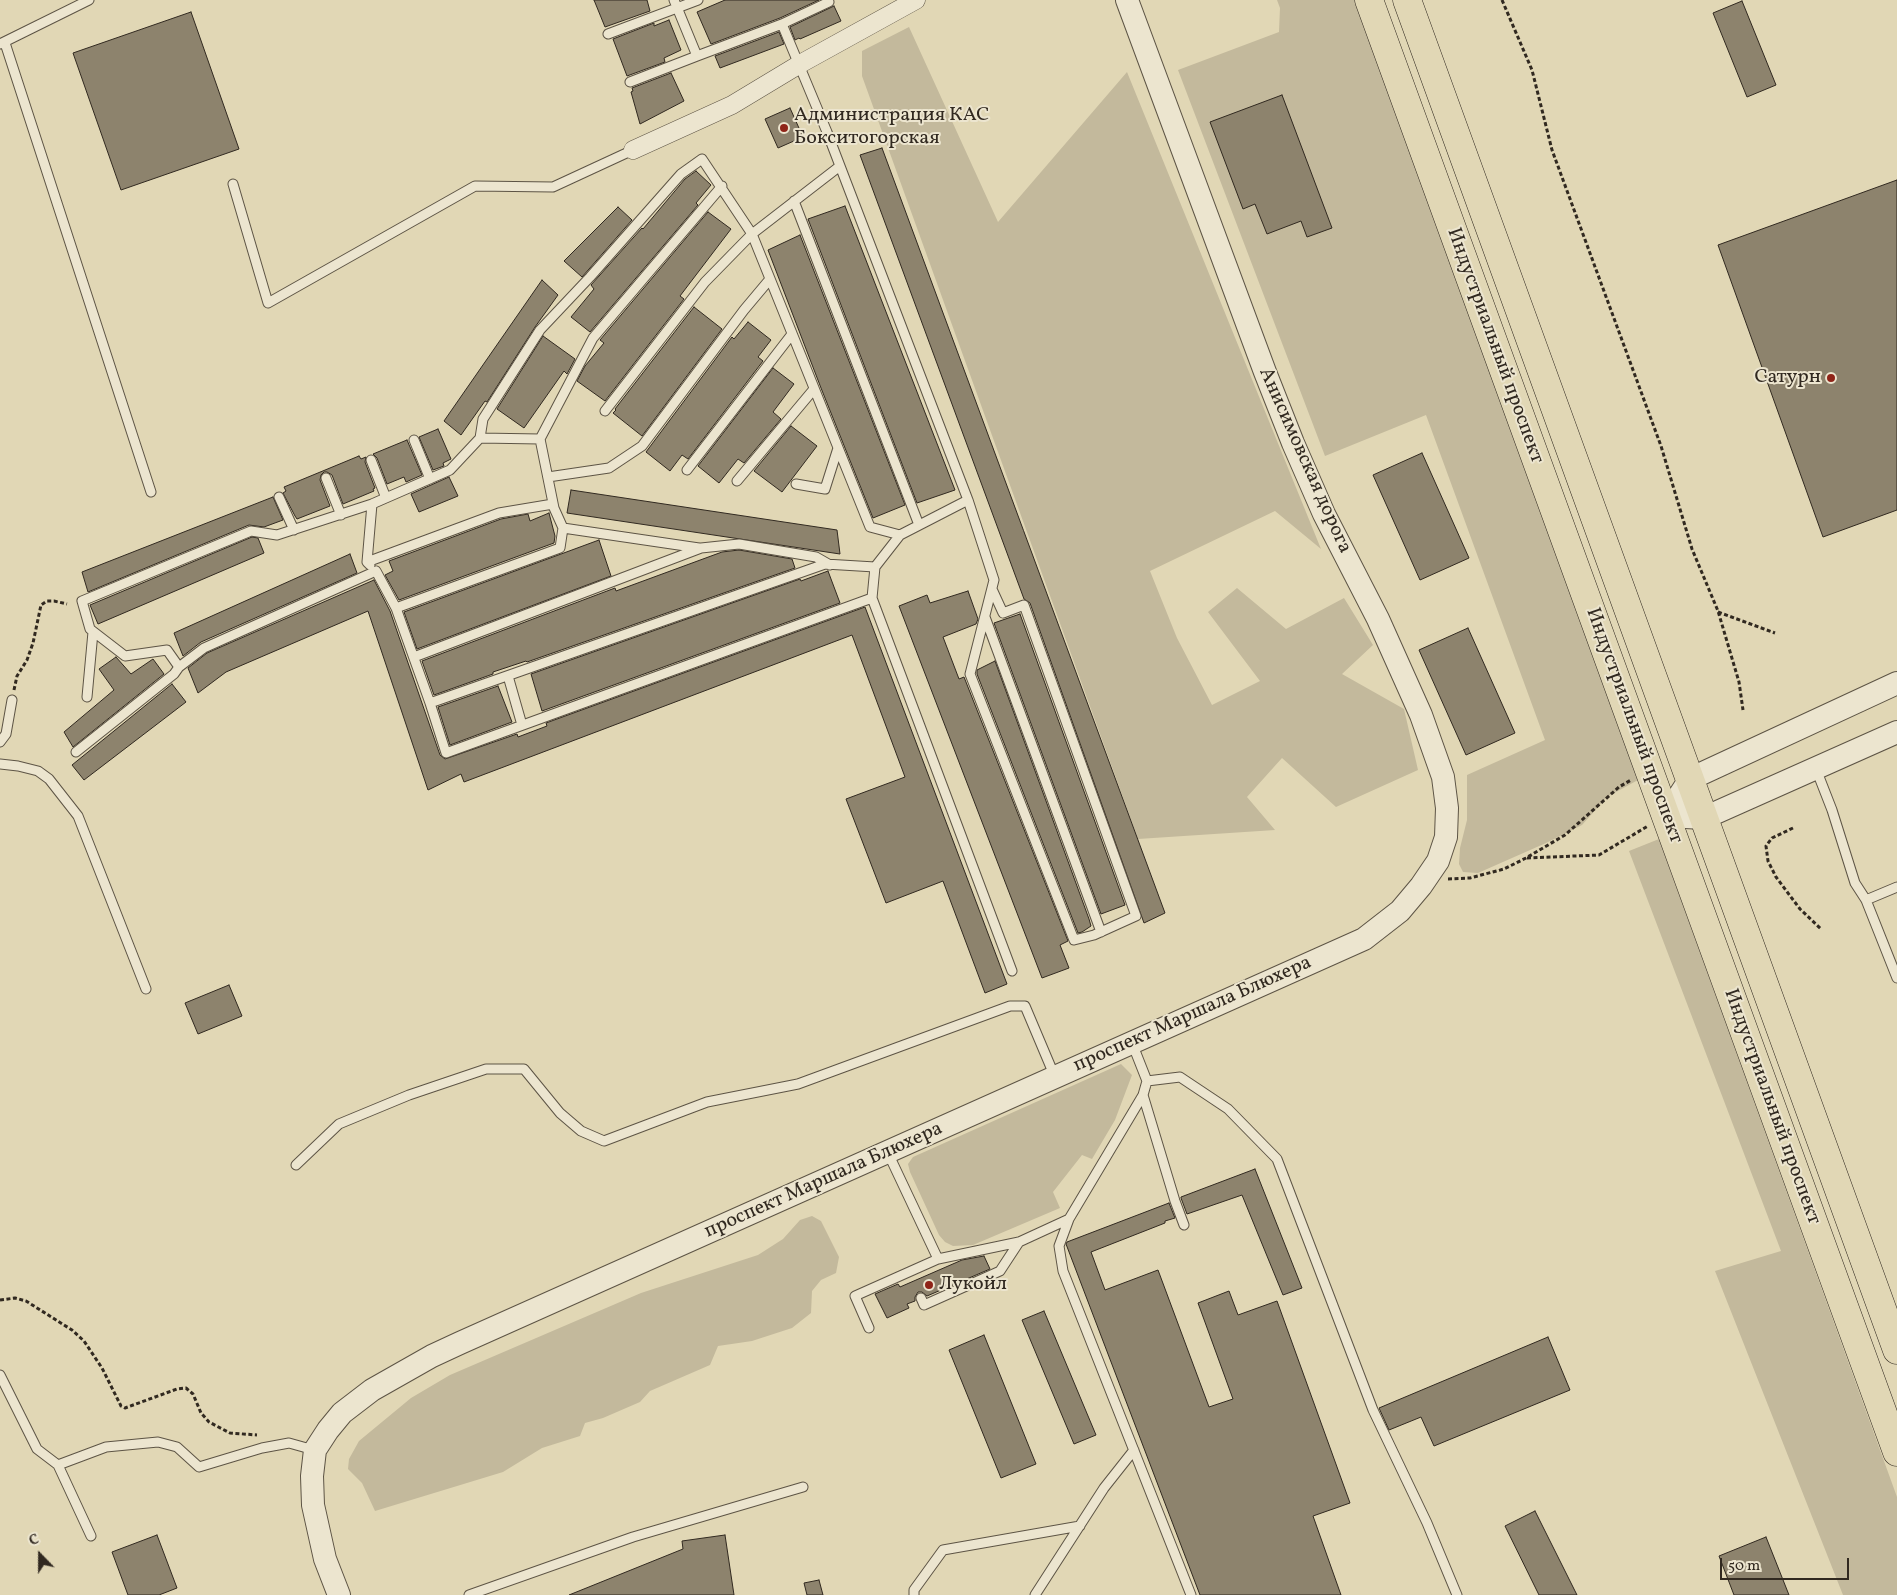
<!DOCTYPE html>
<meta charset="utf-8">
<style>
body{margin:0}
#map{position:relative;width:1897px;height:1595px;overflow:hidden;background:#e1d7b5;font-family:Vollkorn,serif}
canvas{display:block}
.north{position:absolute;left:15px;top:1530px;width:50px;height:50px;-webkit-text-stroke:4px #ece5cf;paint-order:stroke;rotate:338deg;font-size:14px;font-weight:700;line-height:20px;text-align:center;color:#312920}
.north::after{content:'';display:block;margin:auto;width:18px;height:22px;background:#312920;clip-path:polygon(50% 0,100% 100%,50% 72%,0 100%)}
.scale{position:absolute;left:1720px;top:1558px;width:129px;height:22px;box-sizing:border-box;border:2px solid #312920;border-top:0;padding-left:6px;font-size:15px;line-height:18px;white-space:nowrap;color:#312920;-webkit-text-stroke:4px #ece5cf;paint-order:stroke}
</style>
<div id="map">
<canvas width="1897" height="1595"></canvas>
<div class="north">С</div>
<div class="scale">50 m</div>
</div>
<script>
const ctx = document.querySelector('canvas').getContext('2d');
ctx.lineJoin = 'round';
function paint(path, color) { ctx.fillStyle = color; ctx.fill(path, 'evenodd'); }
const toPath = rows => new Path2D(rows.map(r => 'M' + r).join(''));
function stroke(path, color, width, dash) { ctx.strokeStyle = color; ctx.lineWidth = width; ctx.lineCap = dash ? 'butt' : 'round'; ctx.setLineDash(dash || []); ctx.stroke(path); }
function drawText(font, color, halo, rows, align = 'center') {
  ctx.font = font + ' Vollkorn,serif'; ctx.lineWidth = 4; ctx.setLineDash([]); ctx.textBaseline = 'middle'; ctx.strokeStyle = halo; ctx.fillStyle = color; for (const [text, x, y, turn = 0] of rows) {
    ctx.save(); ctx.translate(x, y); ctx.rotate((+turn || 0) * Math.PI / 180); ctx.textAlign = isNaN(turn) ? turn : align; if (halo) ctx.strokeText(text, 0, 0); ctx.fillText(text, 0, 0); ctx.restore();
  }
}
paint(toPath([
 [1277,0,1355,0,1638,780,1607,797,1582,825,1546,843,1478,873,1463,872,1459,864,1460,848,1467,820,1467,775,1545,740,1426,415,1325,456,1178,70,1279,32,1280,8],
 [909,27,998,222,1127,72,1321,549,1275,511,1150,571,1177,638,1212,705,1260,681,1208,612,1237,588,1286,629,1344,598,1373,645,1342,674,1404,709,1418,770,1336,807,1282,758,1247,797,1275,830,1138,839,862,76,862,51],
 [1659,839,1897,1497,1897,1595,1843,1595,1715,1271,1781,1251,1629,851],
 [1121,1064,1132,1075,1115,1120,1092,1159,1082,1155,1053,1192,1060,1208,973,1245,953,1246,945,1242,939,1235,910,1172,908,1164,913,1157],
 [812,1216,821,1221,839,1257,836,1273,821,1280,812,1291,811,1313,792,1328,752,1341,718,1346,710,1365,650,1391,640,1402,603,1418,585,1423,580,1436,542,1448,503,1472,375,1511,362,1483,348,1469,349,1459,359,1441,411,1398,450,1375,641,1293,758,1255,783,1239,800,1220]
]), '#c3b99c');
const building = toPath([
 [594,0,647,0,650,11,605,27,594,0],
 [725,0,819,0,780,18,711,44,697,12,725,0],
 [1742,1,1776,85,1747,97,1713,13,1742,1],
 [834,6,841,21,800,39,799,38,795,40,790,27,834,6],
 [191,12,239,149,121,190,73,53,191,12],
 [669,20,681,50,664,58,665,62,627,76,613,39,654,23,654,26,669,20],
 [779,32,784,44,720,68,715,56,779,32],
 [671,73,684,101,640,124,631,92,633,91,632,88,671,73],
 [1282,95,1332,228,1307,237,1301,221,1267,234,1255,204,1243,209,1210,122,1282,95],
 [790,108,803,137,778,148,765,119,790,108],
 [882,148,1165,913,1144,923,1030,603,1024,599,860,155,882,148],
 [696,171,711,185,696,203,698,205,590,332,571,317,594,289,591,285,642,228,643,229,685,179,696,171],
 [1897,180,1897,510,1823,537,1718,245,1897,180],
 [845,206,955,490,917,503,808,219,845,206],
 [618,207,632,220,582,277,564,261,618,207],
 [708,212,731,229,680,296,684,299,605,401,577,381,585,366,604,343,600,340,708,212],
 [800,235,905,505,873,518,821,388,768,250,800,235],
 [542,280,558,295,535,327,487,402,485,401,461,435,444,421,542,280],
 [694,307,722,329,642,436,613,413,616,410,615,409,694,307],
 [748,322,771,340,758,357,763,361,688,459,682,455,670,471,646,452,732,337,734,339,748,322],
 [543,336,575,359,567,374,564,371,524,428,497,409,543,336],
 [773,368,794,384,773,412,781,419,744,463,738,459,719,483,698,466,773,368],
 [791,426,817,446,782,492,754,471,791,426],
 [438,429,451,459,443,463,444,466,433,470,419,437,438,429],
 [407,440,422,475,406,482,404,477,387,484,377,458,373,454,407,440],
 [1422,453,1469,558,1420,580,1373,475,1422,453],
 [359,456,361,459,366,457,365,462,375,488,373,489,374,491,343,504,332,475,327,472,324,472,321,475,320,480,330,506,297,519,295,516,283,493,286,491,284,487,359,456],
 [449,477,458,496,419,512,411,494,449,477],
 [571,490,837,530,840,554,567,513,571,490],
 [273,497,283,520,264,527,249,525,88,592,82,572,273,497],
 [549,513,555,536,554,543,399,600,385,575,393,571,389,561,501,519,528,514,530,521,549,513],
 [252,537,258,538,264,553,98,624,90,605,252,537],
 [599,540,611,576,417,649,404,612,599,540],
 [739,550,792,559,795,568,527,662,526,661,493,672,493,674,434,695,422,661,615,588,616,591,722,552,739,550],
 [350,554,357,573,201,642,183,656,174,633,350,554],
 [828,571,840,603,542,711,531,674,800,579,801,581,828,571],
 [374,580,390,611,440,755,445,759,517,734,518,737,547,726,546,723,865,607,1007,984,985,993,943,881,886,903,846,799,905,777,852,635,464,782,461,774,428,790,368,611,226,672,198,693,188,668,207,653,374,580],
 [968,591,978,619,976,624,943,637,959,679,964,677,1068,941,1060,945,1069,968,1042,978,899,606,927,595,930,603,968,591],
 [1020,614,1125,905,1101,914,994,623,1020,614],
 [1468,628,1515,733,1466,755,1419,650,1468,628],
 [116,657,131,674,153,659,164,674,73,747,64,732,114,690,99,669,116,657],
 [995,661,1089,919,1091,926,1082,932,1078,933,977,674,977,670,995,661],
 [172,684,186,702,84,780,72,765,172,684],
 [498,686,512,722,450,745,438,707,498,686],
 [229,985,242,1016,198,1034,185,1003,229,985],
 [1255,1169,1302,1288,1283,1295,1242,1195,1187,1214,1181,1198,1181,1197,1255,1169],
 [1169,1203,1175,1218,1165,1221,1165,1223,1091,1252,1105,1290,1158,1270,1209,1407,1233,1399,1198,1303,1229,1291,1238,1315,1277,1301,1350,1503,1313,1516,1341,1595,1200,1595,1066,1244,1067,1242,1169,1203],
 [984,1256,990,1269,927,1296,922,1292,918,1292,915,1297,915,1301,907,1304,909,1308,887,1318,875,1294,898,1284,900,1287,962,1260,984,1256],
 [1044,1311,1096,1435,1074,1444,1022,1320,1044,1311],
 [984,1335,1036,1464,1001,1478,949,1350,984,1335],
 [1548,1337,1570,1390,1434,1446,1421,1417,1389,1430,1379,1408,1548,1337],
 [1535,1511,1577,1595,1539,1595,1505,1526,1535,1511],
 [157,1535,177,1588,159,1595,128,1595,112,1552,157,1535],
 [725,1535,734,1595,569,1595,683,1549,682,1541,725,1535],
 [1766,1537,1789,1595,1734,1595,1719,1556,1766,1537],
 [819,1580,823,1595,807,1595,804,1583,819,1580]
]);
paint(building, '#8d836d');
stroke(building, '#312920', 1);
const service = toPath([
 [674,0,697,56,782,24,829,2],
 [782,24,827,132,968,500,994,580,970,674,1074,940,1094,935,1136,916,1024,605,1003,613,992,589],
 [608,34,698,0],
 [5,43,151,492],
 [0,44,89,0],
 [630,82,697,56],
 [840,166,752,234,870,527,900,535],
 [233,184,268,303,475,186,553,187,633,150],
 [794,201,919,525],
 [540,439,480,438,483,419,540,330,590,277,681,174,702,159,752,234,705,282,605,411],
 [414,440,430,479],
 [371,460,386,498],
 [687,470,792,334],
 [548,477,609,468,642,446,744,310,770,279],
 [326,478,341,515],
 [737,481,814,389],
 [796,484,825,489,838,448],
 [279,497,294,530],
 [563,528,699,548],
 [367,562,499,513,553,504],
 [370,565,367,562,372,504],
 [875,567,872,598,446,753,430,703,825,564,875,567,900,535,968,500],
 [872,598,1012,971],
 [396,608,376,571,204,648,179,667,167,650,125,656,90,629,82,601,251,531,277,535,372,504,450,470,480,438],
 [985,617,1101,932],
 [414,657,701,548,739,544,816,557,830,565],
 [508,676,522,725],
 [87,697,93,632],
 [430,703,396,608,560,548,563,528,554,508,540,439,593,338,722,186],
 [0,742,6,734,12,700],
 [76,752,174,674,179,667],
 [0,764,18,766,38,771,49,779,78,816,146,989],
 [1816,769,1832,810,1855,883,1866,900,1897,978],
 [1866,900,1897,887],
 [1132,1043,1147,1081,1143,1095,1069,1219,1059,1246,1063,1271,1191,1595],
 [1147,1081,1180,1077,1228,1109,1277,1159,1373,1410,1427,1523,1457,1595],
 [1143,1095,1175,1201,1184,1225],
 [888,1153,938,1259,1019,1242,1069,1219],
 [296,1165,339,1124,409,1095,486,1069,524,1069,560,1113,581,1131,604,1141,707,1102,798,1084,1010,1006,1025,1006,1055,1077],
 [921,1298,924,1305,1000,1271,1019,1242],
 [869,1328,855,1296,938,1259],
 [0,1375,37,1449,58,1465,91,1536],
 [58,1465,106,1447,158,1442,177,1447,199,1467,262,1448,289,1443,314,1450],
 [469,1595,633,1537,803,1487],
 [914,1595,914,1590,943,1550,1080,1526],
 [1035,1595,1104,1488,1134,1450]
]);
const minor = toPath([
 [633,150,732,105,800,64,916,0]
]);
const tertiary = toPath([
 [1666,816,1690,779,1897,683],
 [1666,816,1704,818,1897,732],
 [339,1595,325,1559,313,1505,312,1476,315,1450,328,1430,342,1413,372,1390,432,1356,460,1343,1364,939,1400,911,1421,886,1438,861,1446,837,1447,808,1443,777,1421,715,1378,619,1324,514,1293,443,1265,372,1127,0]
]);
const primary = toPath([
 [1369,0,1897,1452],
 [1407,0,1897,1350]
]);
stroke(service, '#5d5445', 11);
stroke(minor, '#5d5445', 19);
stroke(tertiary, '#5d5445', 24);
stroke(primary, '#312920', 29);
stroke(toPath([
 [1502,0,1532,70,1552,150,1661,446,1692,549,1718,611,1739,682,1743,710],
 [1718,612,1775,633],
 [14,690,17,676,27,660,33,643,41,605,47,601,54,601,67,604],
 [1793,828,1772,838,1766,846,1768,861,1776,877,1800,909,1821,929],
 [1527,858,1599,855,1648,826],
 [1448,879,1470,878,1504,869,1526,858,1565,835,1619,787,1631,780],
 [0,1300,15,1298,26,1301,72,1330,84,1341,102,1368,121,1406,125,1408,177,1389,186,1388,193,1394,201,1413,209,1422,230,1433,257,1435]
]), '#312920', 3, [4, 2.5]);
stroke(service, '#ece5cf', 9);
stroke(minor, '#ece5cf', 18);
stroke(tertiary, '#ece5cf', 22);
stroke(primary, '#e1d7b5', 28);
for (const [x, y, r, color] of [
 [784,128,5,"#8f2418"],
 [1831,378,5,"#8f2418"],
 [929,1285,5,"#8f2418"]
]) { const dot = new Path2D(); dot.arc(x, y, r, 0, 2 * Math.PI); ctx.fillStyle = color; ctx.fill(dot); stroke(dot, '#ece5cf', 2); }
drawText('20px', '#312920', '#ece5cf', [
 ["Администрация КАС",794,116],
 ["Бокситогорская",794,139],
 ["Сатурн",1821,378,"right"],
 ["Лукойл",939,1285]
], 'left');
drawText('20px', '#312920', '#ece5cf', [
 ["Индустриальный проспект",1494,346,70],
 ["Анисимовская дорога",1304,461,66],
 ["Индустриальный проспект",1633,726,70],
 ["проспект Маршала Блюхера",1193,1015,-24],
 ["Индустриальный проспект",1771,1107,70],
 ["проспект Маршала Блюхера",824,1181,-24]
]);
</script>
